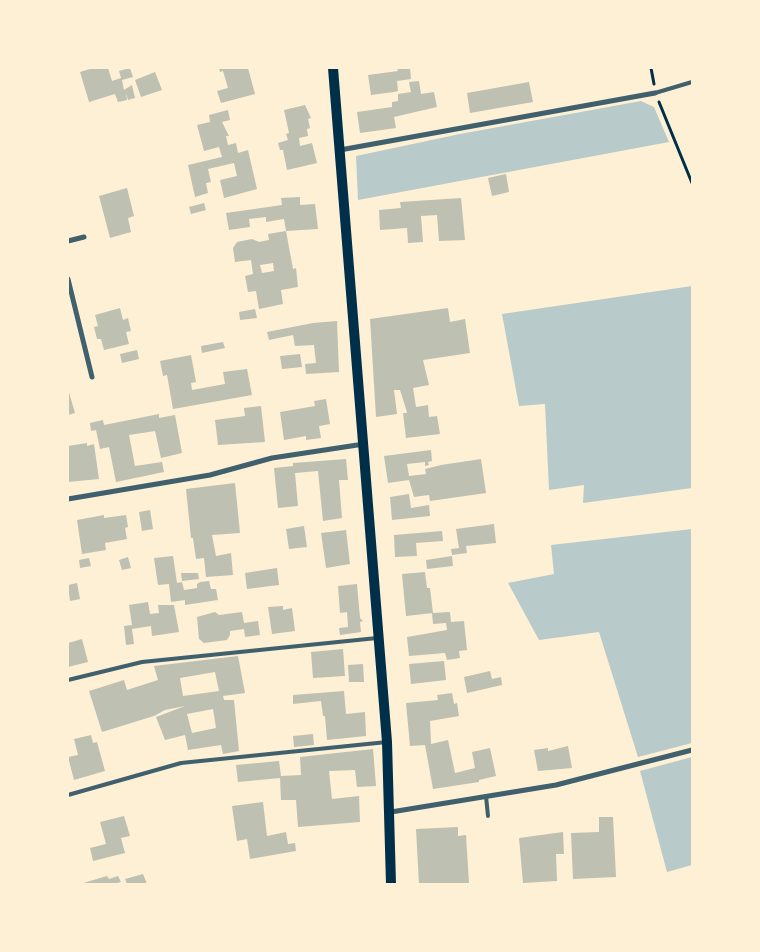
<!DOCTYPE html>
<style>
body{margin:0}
#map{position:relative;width:760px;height:952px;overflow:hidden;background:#fdf0d5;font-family:Roboto,sans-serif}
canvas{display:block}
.frame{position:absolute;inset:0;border:69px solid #fdf0d5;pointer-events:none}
</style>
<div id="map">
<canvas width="760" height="952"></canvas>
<div class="frame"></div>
</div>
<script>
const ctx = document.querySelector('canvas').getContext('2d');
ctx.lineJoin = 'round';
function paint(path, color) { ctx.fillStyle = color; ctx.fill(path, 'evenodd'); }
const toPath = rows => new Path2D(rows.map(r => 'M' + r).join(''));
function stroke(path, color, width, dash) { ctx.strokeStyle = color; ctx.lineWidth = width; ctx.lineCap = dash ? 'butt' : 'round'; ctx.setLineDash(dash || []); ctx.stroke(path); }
paint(toPath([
 [641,101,654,107,669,142,358,200,356,156,460,134],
 [692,286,692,488,583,503,584,485,549,490,545,404,519,406,502,314],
 [692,529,692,743,638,757,599,632,539,640,508,583,554,574,551,545],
 [692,757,692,865,667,872,640,771]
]), '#b9caca');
paint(toPath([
 [93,68,108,68,112,81,121,78,119,71,130,68,133,77,122,80,124,90,132,85,135,98,128,100,126,93,127,100,118,102,115,94,89,102,80,72],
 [219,68,248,68,255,94,221,103,217,91,228,88,223,71,220,72],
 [397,68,410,68,411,79,397,81,398,91,394,92,371,95,368,75,398,71],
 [155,72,162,90,141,97,135,80],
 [419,81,421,94,434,92,437,107,394,117,396,128,360,133,357,112,392,107,392,102,398,101,398,94,411,92,409,82],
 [529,82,533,102,470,113,467,93],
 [305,105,311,118,308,119,310,128,307,129,308,136,299,138,300,146,312,143,317,163,287,170,283,150,280,150,278,143,288,140,286,134,289,133,284,110],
 [228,110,230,120,222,122,229,136,226,136,228,145,236,143,238,153,248,150,257,189,224,198,220,180,237,176,234,163,208,169,211,182,206,183,208,193,195,197,188,165,222,157,219,147,204,151,197,125,210,122,209,115],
 [506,174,509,192,492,196,488,178],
 [127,188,134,216,128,218,131,232,110,238,99,196],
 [300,197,300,205,315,204,318,229,286,231,284,219,266,222,266,217,249,219,250,227,229,230,226,213,282,205,281,198],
 [461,198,465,240,439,241,437,215,421,216,423,242,408,243,407,228,380,230,379,210,401,208,400,202],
 [204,203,206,210,191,214,189,207],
 [286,231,293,269,296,268,298,287,281,290,283,304,259,309,256,291,248,292,245,276,253,274,251,260,235,262,233,248,237,242,252,239,259,242,269,240,268,234],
 [273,263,274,271,262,273,260,265],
 [120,308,123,320,128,318,131,331,126,332,129,344,104,350,101,339,97,339,94,327,98,326,95,315],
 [448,308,450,322,465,319,470,353,423,360,429,385,413,388,416,407,428,405,429,417,437,416,440,434,406,438,403,413,407,413,406,409,400,390,394,390,397,414,376,417,370,319],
 [255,309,257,318,240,320,239,312],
 [337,321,339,372,306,374,305,364,316,363,314,345,295,346,293,335,269,340,267,332,313,323],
 [223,342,225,348,202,353,201,346],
 [137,350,139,359,122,363,120,354],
 [300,354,302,367,282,369,280,356],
 [191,355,196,382,191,383,192,390,225,384,223,372,247,369,252,395,173,409,167,375,163,376,160,361],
 [68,389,75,413,68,415],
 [326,399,330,424,319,426,321,438,306,440,306,436,284,440,280,412,315,406,314,401],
 [261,406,265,442,218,445,215,420,245,416,244,408],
 [159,414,159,418,175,415,182,453,161,458,155,431,129,435,135,466,162,462,164,472,116,482,109,447,100,449,96,430,91,431,90,423,103,420,104,425],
 [87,443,87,446,94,444,99,479,68,482,68,446],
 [431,450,432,461,428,462,429,465,425,466,425,462,407,464,409,476,426,474,425,469,441,465,481,459,486,493,430,501,429,495,414,497,409,480,388,483,384,456],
 [346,459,348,480,339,480,342,518,323,521,318,471,295,473,298,506,278,508,274,468,293,466,293,463],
 [235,483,240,533,212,535,216,556,231,553,233,575,206,577,204,558,196,559,193,538,191,538,186,489],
 [409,494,411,508,429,505,430,516,392,520,390,497],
 [150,510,153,529,142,531,139,512],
 [104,515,104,518,126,515,128,527,125,528,127,539,105,543,106,550,82,554,77,520],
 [494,524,496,543,466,546,467,553,452,555,451,549,459,548,456,529],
 [304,526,307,547,289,549,286,529],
 [346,530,350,564,326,568,321,533],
 [442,531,443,541,416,543,417,556,395,557,394,535],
 [173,556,177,583,182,582,184,590,197,588,197,584,200,582,209,581,211,589,216,589,218,600,185,605,185,600,171,602,169,584,158,585,154,558],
 [452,556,453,566,427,569,426,560],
 [128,557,131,568,122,570,119,560],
 [89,558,91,566,80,568,79,560],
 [277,568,279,585,247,589,245,573],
 [425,572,427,588,430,588,433,613,406,616,402,574],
 [181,573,198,573,199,579,182,581],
 [77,583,80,599,70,601,68,585],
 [357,584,360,618,363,621,360,622,361,632,340,635,339,628,348,627,347,612,340,613,338,586],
 [148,602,150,614,159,613,158,605,174,605,179,632,152,636,151,626,132,629,134,644,126,645,124,626,132,625,129,605],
 [283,606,283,610,292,608,295,631,272,634,268,607],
 [215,612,219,615,242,612,244,623,258,621,260,635,245,637,244,629,230,631,230,635,227,640,204,643,199,639,197,617],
 [450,612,451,622,464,621,467,650,459,651,460,658,447,660,445,653,409,656,407,637,447,630,446,623,433,624,432,613],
 [82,639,88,662,68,667,68,643],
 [343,649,345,676,313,678,311,652],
 [238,656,245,693,223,696,224,700,234,700,239,751,223,754,221,745,188,750,185,735,165,740,156,717,185,706,165,710,154,716,102,732,89,691,124,680,127,690,158,680,154,666],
 [215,672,219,691,183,696,180,678],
 [213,709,216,728,192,733,187,714],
 [444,661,446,680,411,684,409,664],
 [363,664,364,682,349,682,348,665],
 [490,671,492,679,501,677,502,685,467,693,464,677],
 [344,691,346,714,365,712,366,736,327,740,325,716,323,716,321,701,293,704,293,695],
 [452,693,454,704,457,703,459,716,430,721,431,744,448,740,455,773,475,768,472,752,490,748,496,776,479,780,479,782,433,789,425,745,410,746,406,703,438,700,437,695],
 [313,734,314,745,294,747,293,736],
 [91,735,93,743,97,742,105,771,74,780,68,757,78,755,74,739],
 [568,746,572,768,538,771,534,750,548,748,548,751],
 [373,749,376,786,357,787,355,770,329,771,332,799,359,796,360,822,298,827,296,800,281,800,280,778,238,782,236,765,279,761,281,776,301,775,300,757],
 [263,802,267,836,286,832,288,844,295,843,296,851,250,859,247,839,237,841,232,806],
 [124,816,130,836,121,838,125,853,93,861,90,848,106,844,100,822],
 [599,817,613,817,616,877,573,879,571,833,599,832],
 [458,827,458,836,466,835,469,883,419,884,416,829],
 [563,832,564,854,556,854,557,881,523,883,519,838],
 [143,874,147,884,127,884,125,879],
 [107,876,109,879,118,876,121,882,114,884,80,884]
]), '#bec0b2');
stroke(toPath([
 [651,68,654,84],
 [659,102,692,183]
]), '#003049', 3);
stroke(toPath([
 [655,93,692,82],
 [68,680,142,662,377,638],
 [68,795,181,763,387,742],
 [486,796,488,816]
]), '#3f606c', 4);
stroke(toPath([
 [340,150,655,93],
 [68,241,84,237],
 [68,279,92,377],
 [68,499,210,475,272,458,364,444],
 [391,812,556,785,692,750]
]), '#3f606c', 5);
stroke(toPath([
 [333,68,387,742,391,884]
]), '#003049', 10);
</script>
